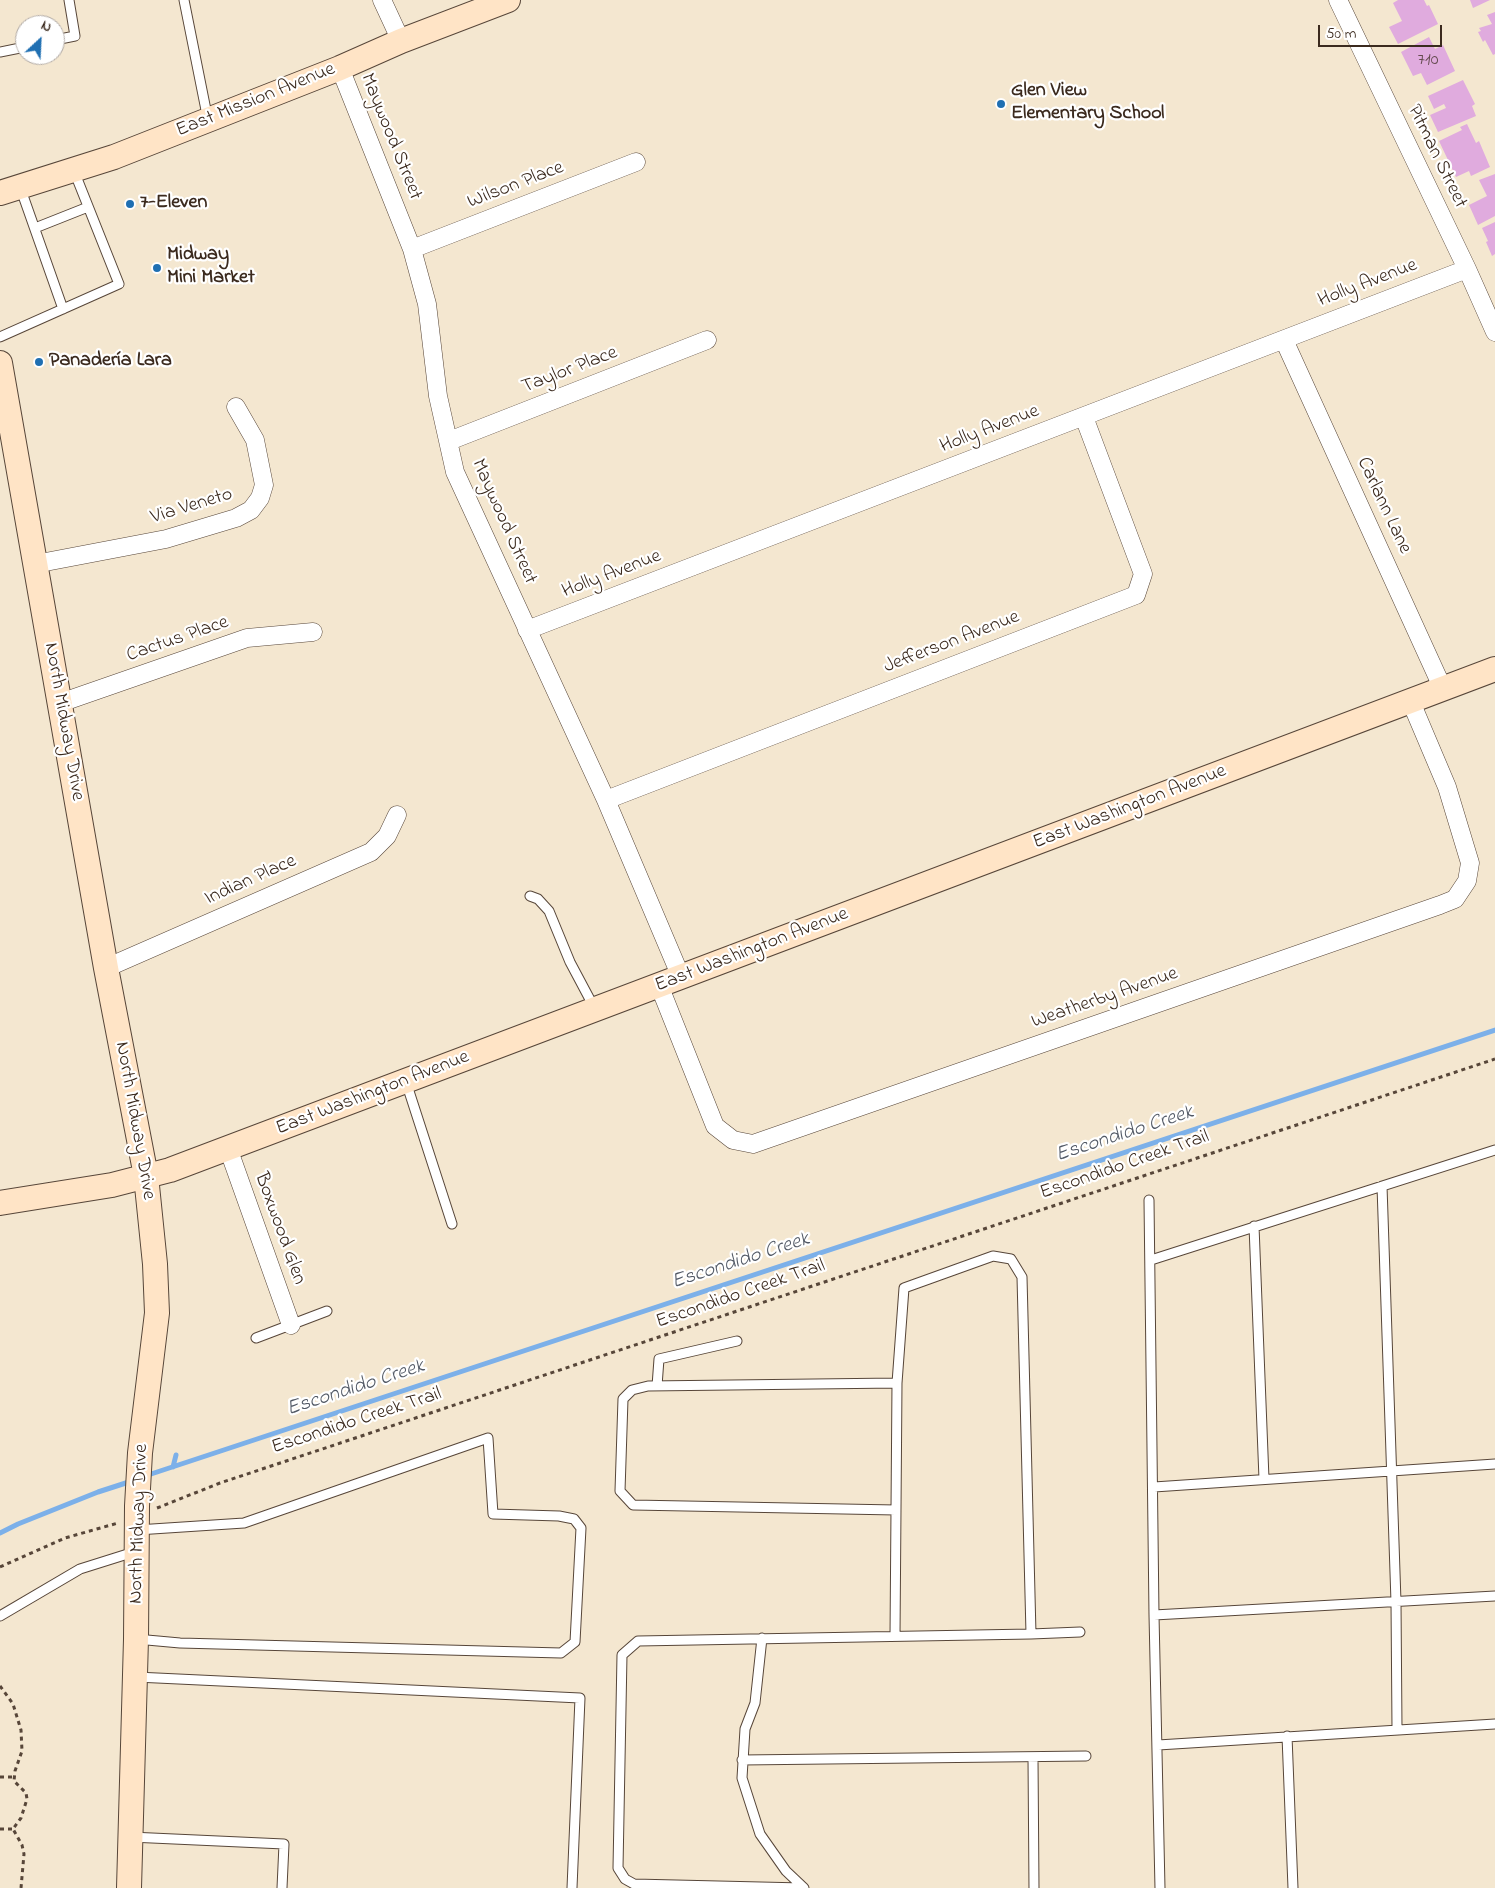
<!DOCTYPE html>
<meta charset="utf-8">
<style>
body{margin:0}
#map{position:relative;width:1495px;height:1888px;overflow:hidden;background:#f4e7d0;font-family:"Indie Flower",sans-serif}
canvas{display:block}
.north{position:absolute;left:15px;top:15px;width:50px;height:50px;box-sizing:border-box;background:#fff;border:1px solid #b1aaa5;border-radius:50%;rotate:25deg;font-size:14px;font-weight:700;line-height:20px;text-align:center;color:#3b2a1e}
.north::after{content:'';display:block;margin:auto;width:18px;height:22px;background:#1f6fb2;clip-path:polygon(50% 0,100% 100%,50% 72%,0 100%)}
.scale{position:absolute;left:1318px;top:25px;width:124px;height:22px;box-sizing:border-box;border:2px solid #3b2a1e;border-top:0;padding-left:6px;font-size:15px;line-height:18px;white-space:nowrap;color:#3b2a1e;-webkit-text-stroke:4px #fff;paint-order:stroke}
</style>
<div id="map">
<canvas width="1495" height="1888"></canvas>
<div class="north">N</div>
<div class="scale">50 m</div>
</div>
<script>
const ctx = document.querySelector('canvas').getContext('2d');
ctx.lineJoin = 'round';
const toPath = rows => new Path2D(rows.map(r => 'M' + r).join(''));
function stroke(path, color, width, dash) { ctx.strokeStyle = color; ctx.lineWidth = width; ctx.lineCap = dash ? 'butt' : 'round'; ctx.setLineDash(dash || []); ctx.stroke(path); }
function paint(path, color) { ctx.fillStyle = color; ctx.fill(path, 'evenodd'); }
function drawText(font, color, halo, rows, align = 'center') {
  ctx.font = font + ' "Indie Flower",sans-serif'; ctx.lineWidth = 4.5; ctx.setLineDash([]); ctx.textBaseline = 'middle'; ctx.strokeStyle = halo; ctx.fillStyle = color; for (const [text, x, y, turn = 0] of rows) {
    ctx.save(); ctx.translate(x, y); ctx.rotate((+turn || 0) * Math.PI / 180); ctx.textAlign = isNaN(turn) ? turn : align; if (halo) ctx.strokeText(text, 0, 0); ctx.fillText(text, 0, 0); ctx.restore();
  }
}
stroke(toPath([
 [173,1467,176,1455],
 [145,1476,1495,1030],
 [0,1533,18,1524,98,1492,132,1481]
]), '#7cb0e9', 5);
paint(toPath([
 [1398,0,1424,0,1427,6,1429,5,1438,24,1398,44,1389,27,1402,21,1393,3],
 [1470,0,1490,0,1473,8],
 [1495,12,1495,54,1493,55,1485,40,1483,42,1478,32,1481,31,1479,28,1492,24,1487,15],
 [1429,37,1435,49,1443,45,1455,71,1427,85,1421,73,1413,76,1401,52],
 [1463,80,1475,104,1472,106,1476,116,1438,132,1430,115,1446,108,1444,104,1434,109,1428,96],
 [1467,124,1476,143,1479,141,1490,167,1471,176,1469,171,1456,177,1439,141,1462,130,1460,127],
 [1495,174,1495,216,1478,225,1469,205,1487,196,1479,180],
 [1495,222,1495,254,1492,256,1486,242,1488,241,1482,228]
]), '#e0abde');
const lane = toPath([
 [184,0,208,120],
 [55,40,75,36,69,0],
 [0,52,25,47],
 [20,187,63,309],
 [35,228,88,207],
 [0,337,119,284,74,171],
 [530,896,538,899,549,911,570,962,595,1009],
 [406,1082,452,1224],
 [1382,1186,1396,1602,1397,1729],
 [1149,1200,1154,1615,1160,1888],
 [1254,1226,1264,1479],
 [1151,1260,1495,1150],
 [256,1338,327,1311],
 [657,1386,659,1359,737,1341],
 [1154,1487,1495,1464],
 [896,1510,633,1505,620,1491,623,1399,632,1390,648,1386,897,1383],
 [1154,1615,1495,1596],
 [0,1616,80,1569,134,1552],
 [895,1636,897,1383,904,1288,993,1256,1011,1259,1022,1277,1031,1634],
 [762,1638,755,1703,745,1729,742,1778,760,1834,786,1871,804,1888],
 [136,1639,180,1643,561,1653,575,1642,581,1528,574,1519,559,1516,493,1514,488,1438,244,1523,137,1530],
 [136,1677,580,1698,572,1888],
 [1287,1736,1293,1888],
 [1158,1745,1495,1724],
 [1033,1758,1034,1888],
 [742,1760,1086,1756],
 [130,1837,284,1844,282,1888],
 [803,1888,634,1884,625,1879,618,1868,622,1655,638,1641,1031,1634,1080,1632]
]);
const street = toPath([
 [382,0,401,41],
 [1338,0,1467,269,1495,332],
 [340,68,412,249,427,304,438,396,455,472,606,800,681,977],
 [412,249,636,162],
 [1284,340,1443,689],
 [449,441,707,340],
 [35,564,166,539,236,518,251,510,260,498,264,485,255,440,236,407],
 [527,630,1467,269],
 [60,703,247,638,313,632],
 [606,800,1136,595,1143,574,1084,417],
 [106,968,371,852,387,836,397,815],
 [659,985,715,1126,733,1140,753,1144,1440,905,1455,899,1467,881,1470,863,1447,787,1411,702],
 [228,1148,291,1325]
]);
const secondary = toPath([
 [0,193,114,157,340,68,401,41,508,0],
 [0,363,106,968,146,1176,155,1264,157,1313,140,1453,137,1506,136,1639,129,1888],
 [0,1203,112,1185,170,1170,1495,669]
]);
stroke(lane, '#574639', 11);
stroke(street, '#574639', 19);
stroke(secondary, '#574639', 26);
stroke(toPath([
 [157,1508,220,1483,1495,1059],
 [0,1567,65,1538,118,1523],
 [0,1686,13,1704,21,1730,22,1751,15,1771,14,1781,26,1793,27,1799,21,1818,13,1829,22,1845,24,1854,21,1888],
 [0,1777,14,1777],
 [0,1829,13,1829]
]), '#574639', 3, [4, 4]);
stroke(lane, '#fff', 9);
stroke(street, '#fff', 18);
stroke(secondary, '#ffe4c6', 24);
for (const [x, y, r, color] of [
 [1001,104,5,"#1f6fb2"],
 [130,204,5,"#1f6fb2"],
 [157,268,5,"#1f6fb2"],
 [39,362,5,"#1f6fb2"]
]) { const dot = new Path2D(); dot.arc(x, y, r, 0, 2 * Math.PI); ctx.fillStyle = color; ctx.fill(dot); stroke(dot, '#fff', 2); }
drawText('18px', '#644a4e', null, [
 ["710",1428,61]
]);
drawText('bold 20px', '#3b2a1e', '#fff', [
 ["Glen View",1011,92],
 ["Elementary School",1011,115],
 ["7-Eleven",140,204],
 ["Midway",167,256],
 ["Mini Market",167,279],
 ["Panadería Lara",49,362]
], 'left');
drawText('20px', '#3b2a1e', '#fff', [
 ["East Mission Avenue",256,101,-22],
 ["Maywood Street",390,137,68],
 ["Pitman Street",1436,157,64],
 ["Wilson Place",516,186,-21],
 ["Holly Avenue",1368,284,-21],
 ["Taylor Place",570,371,-21],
 ["Holly Avenue",990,430,-21],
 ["Carlann Lane",1383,506,65],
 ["Via Veneto",192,507,-17],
 ["Maywood Street",503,522,66],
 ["Holly Avenue",612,575,-21],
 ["Cactus Place",178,640,-19],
 ["Jefferson Avenue",952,643,-21],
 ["North Midway Drive",63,722,80],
 ["East Washington Avenue",1130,808,-21],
 ["Indian Place",251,881,-24],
 ["East Washington Avenue",752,951,-21],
 ["Weatherby Avenue",1105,999,-19],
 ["East Washington Avenue",373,1094,-21],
 ["North Midway Drive",134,1121,80],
 ["Escondido Creek Trail",1125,1166,-19],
 ["Boxwood Glen",279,1229,70],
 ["Escondido Creek Trail",741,1295,-19],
 ["Escondido Creek Trail",357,1422,-18],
 ["North Midway Drive",140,1524,-88]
]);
drawText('italic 21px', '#525965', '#fff', [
 ["Escondido Creek",1125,1135,-18],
 ["Escondido Creek",741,1262,-18],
 ["Escondido Creek",356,1389,-18]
]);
</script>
